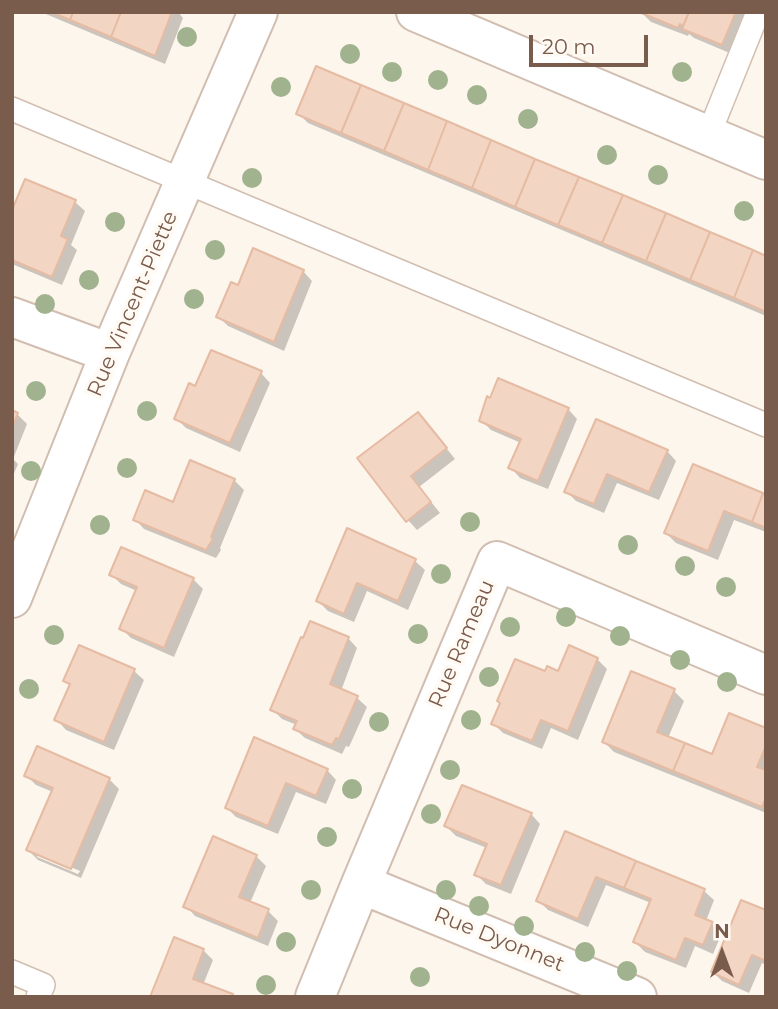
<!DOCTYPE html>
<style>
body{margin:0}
#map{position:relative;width:778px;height:1009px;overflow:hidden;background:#fdf6ec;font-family:Montserrat,sans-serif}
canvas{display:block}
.frame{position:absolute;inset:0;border:14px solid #7a5c4d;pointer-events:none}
.north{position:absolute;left:687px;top:918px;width:70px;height:70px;-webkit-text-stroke:5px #fffaf3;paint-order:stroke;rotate:0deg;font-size:19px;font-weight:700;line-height:28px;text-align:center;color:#7a5c4d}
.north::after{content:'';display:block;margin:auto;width:24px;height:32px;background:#7a5c4d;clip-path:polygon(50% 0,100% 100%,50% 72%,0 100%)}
.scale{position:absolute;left:529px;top:35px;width:119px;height:32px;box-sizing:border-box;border:4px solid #7a5c4d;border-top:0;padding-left:9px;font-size:21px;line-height:24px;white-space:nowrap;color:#7a5c4d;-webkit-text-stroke:5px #fffaf3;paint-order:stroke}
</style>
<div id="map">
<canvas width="778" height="1009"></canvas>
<div class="frame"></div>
<div class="north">N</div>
<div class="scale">20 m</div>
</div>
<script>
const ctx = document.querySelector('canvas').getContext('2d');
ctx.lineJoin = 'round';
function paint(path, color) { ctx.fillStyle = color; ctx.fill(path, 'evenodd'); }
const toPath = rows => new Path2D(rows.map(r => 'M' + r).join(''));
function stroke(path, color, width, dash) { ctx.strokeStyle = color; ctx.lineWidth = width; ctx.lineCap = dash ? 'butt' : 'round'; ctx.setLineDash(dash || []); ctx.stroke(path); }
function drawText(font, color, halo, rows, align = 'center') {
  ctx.font = font + ' Montserrat,sans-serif'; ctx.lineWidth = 7; ctx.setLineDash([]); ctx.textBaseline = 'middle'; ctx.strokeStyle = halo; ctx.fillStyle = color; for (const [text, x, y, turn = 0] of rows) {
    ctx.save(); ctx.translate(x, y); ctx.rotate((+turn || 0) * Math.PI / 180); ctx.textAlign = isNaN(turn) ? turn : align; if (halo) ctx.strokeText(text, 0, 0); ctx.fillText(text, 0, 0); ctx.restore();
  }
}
paint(toPath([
 [41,12,178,12,183,18,165,64],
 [638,12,750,12,732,54,694,38,689,34,688,36,651,22,644,15],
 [298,113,766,257,766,316,308,123],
 [75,202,85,211,71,245,77,250,62,285,12,264,12,214],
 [303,271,312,281,284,351,228,326,218,316,238,288],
 [261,373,270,383,240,452,186,428,176,418,196,388],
 [568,409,577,419,548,489,520,478,511,468,521,443,491,430,481,420],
 [12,412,17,414,27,424,13,459,18,464,12,478],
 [418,414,427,424,455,459,419,487,440,513,417,530,408,520,360,459],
 [597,421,667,451,676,461,659,500,617,483,604,513,576,501,567,492],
 [693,467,766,496,766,532,734,520,718,560,676,543,666,533],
 [234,480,244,490,220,548,221,550,216,558,144,529,135,519],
 [348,530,415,561,425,570,408,610,367,591,354,622,328,611,318,601],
 [111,574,193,579,203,589,174,657,131,638,121,628,137,591,121,584],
 [348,638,357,648,341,691,357,698,367,707,349,747,346,746,342,754,305,738,295,729,297,725,282,719,272,709],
 [79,647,134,671,144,680,114,750,66,730,57,720,71,687,65,681],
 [597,659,607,669,578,740,551,728,542,749,503,733,493,723,545,673,559,673],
 [674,691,684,701,668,738,713,756,766,730,766,813,614,752,604,742],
 [255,739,327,770,336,780,326,804,296,792,278,834,236,817,227,808],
 [26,775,109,779,119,789,81,878,38,860,28,850,53,792,36,785],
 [37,853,80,871,78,874,37,857],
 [531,814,540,824,511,894,486,884,476,874,487,848,456,836,446,826],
 [566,833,704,891,714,900,706,921,712,923,722,933,713,954,695,946,686,968,645,952,635,942,651,903,606,885,588,927,548,910,538,900],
 [256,856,266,866,250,903,268,911,278,921,268,946,195,916,186,906],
 [766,912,766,965,762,963,749,993,722,981,713,972],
 [203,950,213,960,203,985,233,997,152,997]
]), '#0003');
const building = toPath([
 [51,12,73,12,70,20,51,12],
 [73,12,121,12,111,37,70,20,73,12],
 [121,12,172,12,155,56,111,37,121,12],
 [639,12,689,12,683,26,680,24,678,28,639,12],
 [689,12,736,12,722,45,682,29,689,12],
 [316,66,361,85,341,133,296,114,316,66],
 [361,85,404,103,384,151,341,133,361,85],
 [404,103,447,121,428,170,384,151,404,103],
 [447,121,491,140,472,188,428,170,447,121],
 [491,140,535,159,515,207,472,188,491,140],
 [535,159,579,177,558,225,515,207,535,159],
 [579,177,623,195,602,243,558,225,579,177],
 [25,179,76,200,61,236,68,239,52,277,12,260,12,210,25,179],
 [623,195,666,213,646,261,602,243,623,195],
 [666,213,710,232,690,280,646,261,666,213],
 [710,232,753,250,734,298,690,280,710,232],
 [253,248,304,270,274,342,216,317,231,282,238,285,253,248],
 [753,250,766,256,766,312,734,298,753,250],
 [211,350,262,371,230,443,174,419,189,383,195,386,211,350],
 [498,378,569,408,538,481,508,468,521,439,479,421,487,396,490,398,498,378],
 [12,410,18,413,12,428,12,410],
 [418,412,447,448,411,476,431,502,406,522,357,458,418,412],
 [596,419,668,450,649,492,607,474,594,504,564,492,596,419],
 [190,460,235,479,211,537,213,539,206,550,133,520,145,490,173,502,190,460],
 [693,464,763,493,752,522,724,511,708,551,664,533,693,464],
 [763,493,766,494,766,528,752,522,763,493],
 [347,528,416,559,398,601,357,583,344,614,316,601,347,528],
 [121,547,194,578,164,648,119,629,137,587,109,575,121,547],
 [310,621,349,637,330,684,358,696,339,739,336,738,332,745,293,729,297,721,270,710,301,637,303,638,310,621],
 [79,645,135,669,104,742,54,720,70,684,63,681,79,645],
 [569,645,598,658,568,731,541,720,532,741,491,724,500,703,497,701,515,659,545,671,547,666,558,671,569,645],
 [631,671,675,689,657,732,685,743,673,771,602,742,631,671],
 [729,713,766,728,766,746,757,767,766,770,766,798,762,807,673,771,685,743,712,754,729,713],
 [254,737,328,769,316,796,286,783,268,826,225,808,254,737],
 [37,746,110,778,71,869,26,850,53,788,24,776,37,746],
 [462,785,532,813,501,885,474,875,487,844,444,826,462,785],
 [565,831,636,861,624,888,596,877,578,919,536,901,565,831],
 [213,836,257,855,239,897,269,909,258,938,183,907,213,836],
 [636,861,705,889,695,915,713,922,703,945,685,938,676,960,633,942,651,899,624,888,636,861],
 [741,900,766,910,766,961,752,955,739,985,711,972,741,900],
 [174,937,204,949,193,979,233,994,232,997,150,997,174,937]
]);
paint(building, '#f3d5c3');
stroke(building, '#e6bba3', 2);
const lane = toPath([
 [12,109,766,425],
 [708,136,758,12],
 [12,972,43,985,38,997]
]);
const street = toPath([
 [416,12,766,160],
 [12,317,110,353],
 [12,598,110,353,258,12],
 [361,884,637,997],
 [315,997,361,884,497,561,766,675]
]);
stroke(lane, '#d1beb0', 26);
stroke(street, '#d1beb0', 42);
stroke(lane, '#fff', 23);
stroke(street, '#fff', 38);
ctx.fillStyle = '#a0b28e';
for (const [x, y] of [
 [187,37],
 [350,54],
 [392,72],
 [682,72],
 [438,80],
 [281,87],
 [477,95],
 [528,119],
 [607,155],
 [658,175],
 [252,178],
 [744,211],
 [115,222],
 [215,250],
 [89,280],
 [194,299],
 [45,304],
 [36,391],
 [147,411],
 [127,468],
 [31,471],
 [470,522],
 [100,525],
 [628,545],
 [685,566],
 [441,574],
 [726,587],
 [566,617],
 [510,627],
 [418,634],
 [54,635],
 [620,636],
 [680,660],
 [489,677],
 [727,682],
 [29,689],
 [471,720],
 [379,722],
 [450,770],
 [352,789],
 [431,814],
 [327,837],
 [311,890],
 [446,890],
 [479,906],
 [524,926],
 [286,942],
 [585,952],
 [627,971],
 [420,977],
 [266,985]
]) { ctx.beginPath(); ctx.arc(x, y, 10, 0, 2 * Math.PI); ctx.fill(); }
drawText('21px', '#7a5c4d', '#fffaf3', [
 ["Rue Vincent-Piette",133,304,-67],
 ["Rue Rameau",462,644,-67],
 ["Rue Dyonnet",499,940,22]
]);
</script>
